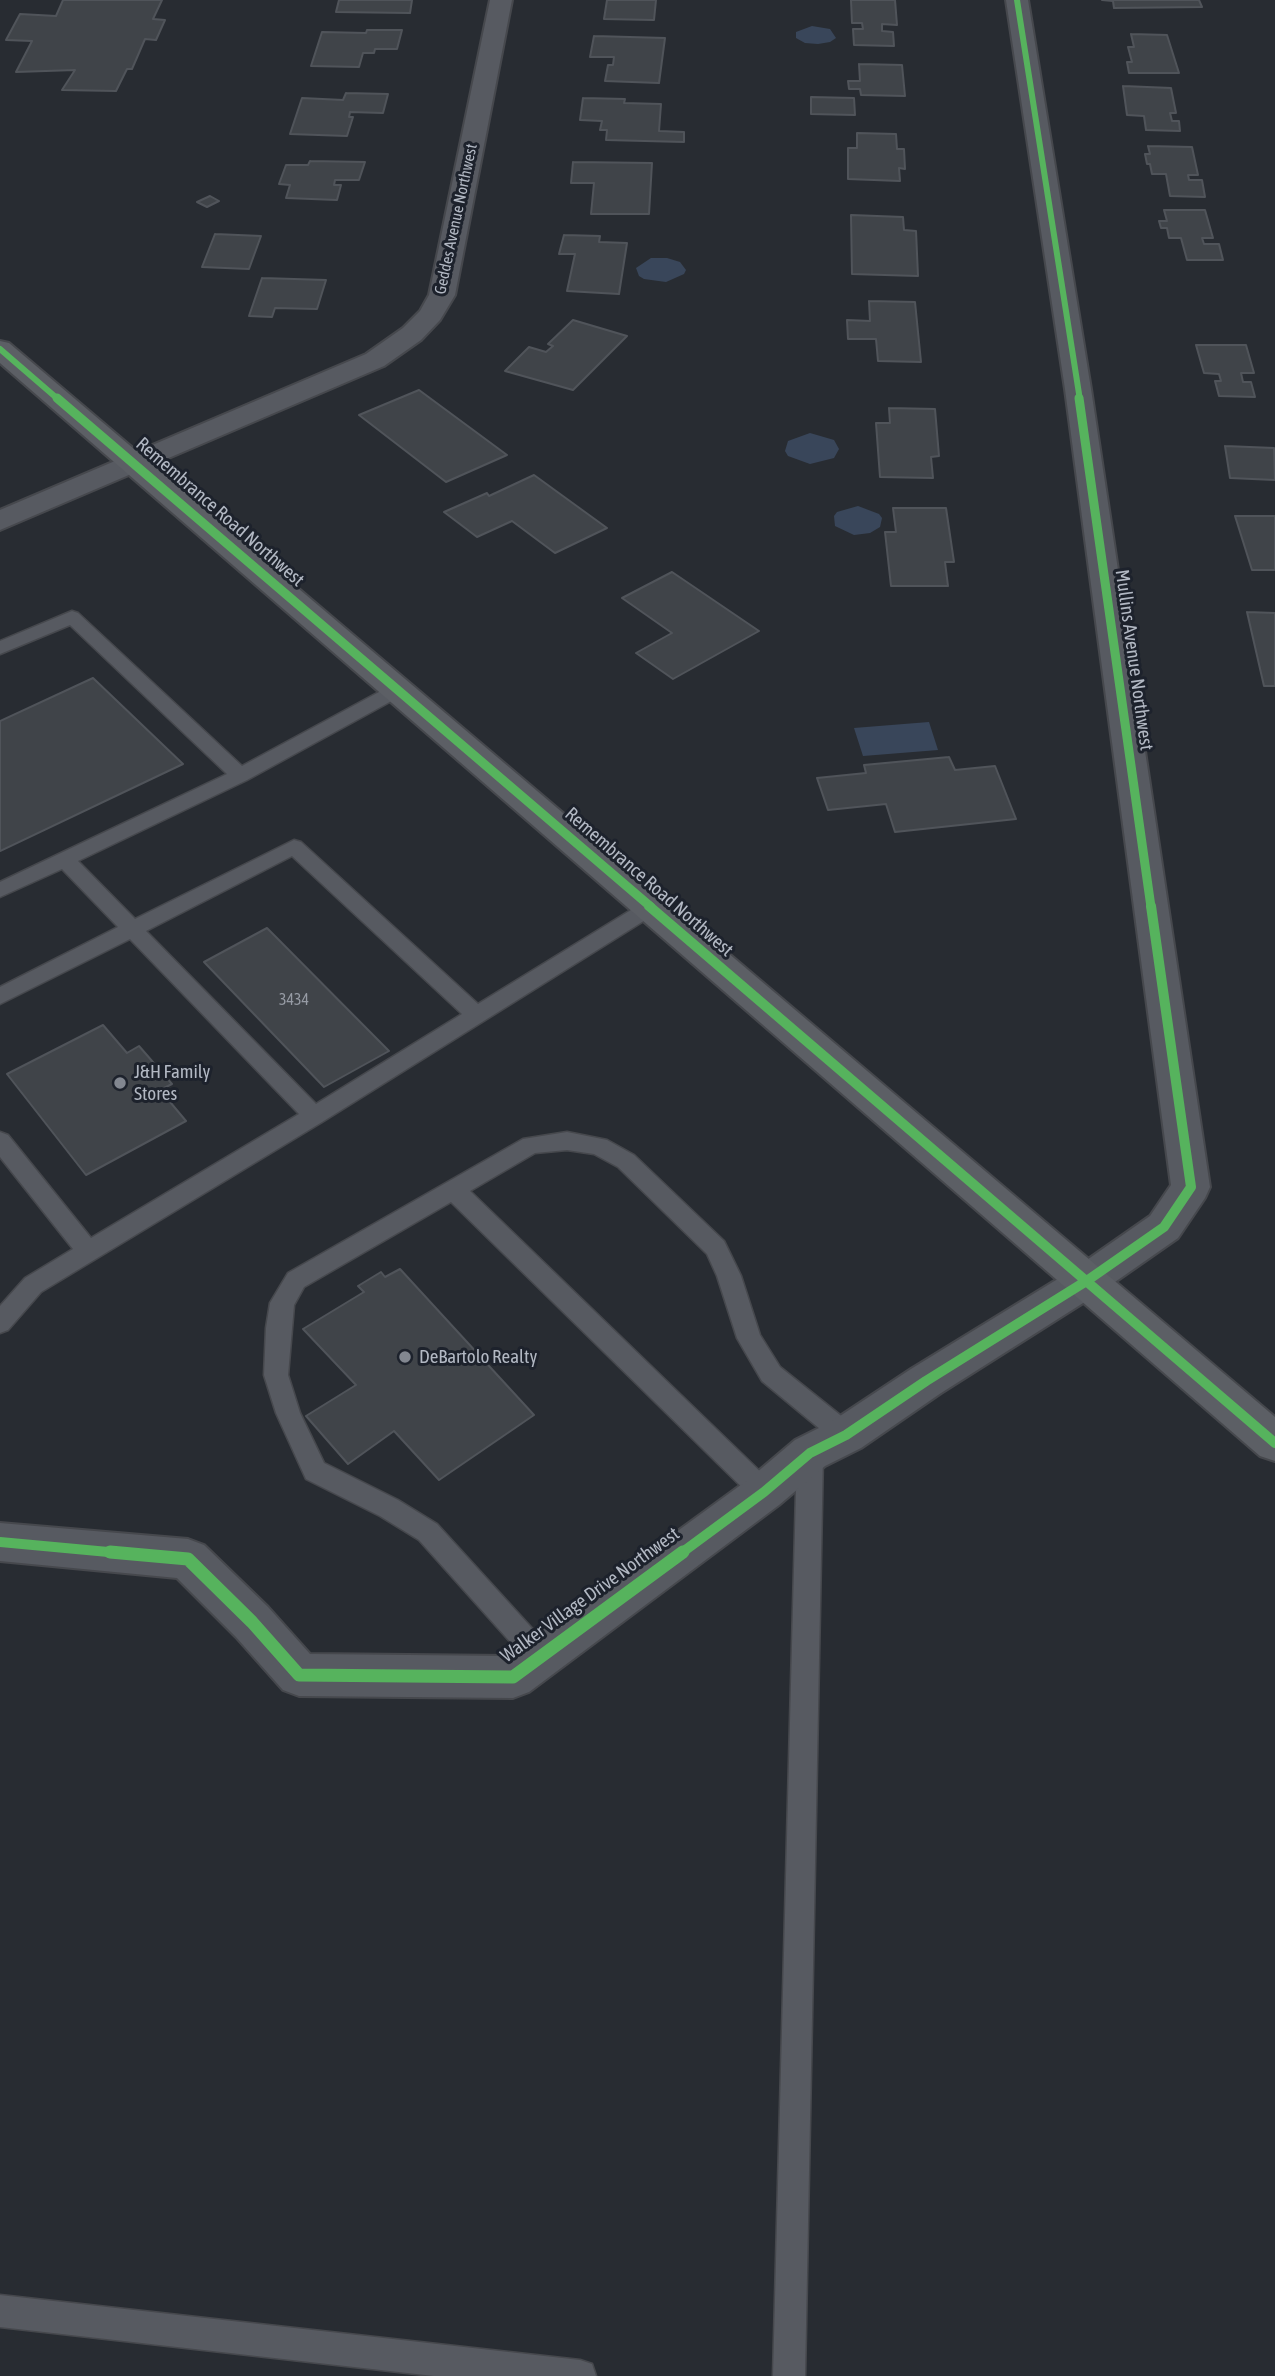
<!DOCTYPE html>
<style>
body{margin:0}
canvas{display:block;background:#282c32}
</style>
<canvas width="1275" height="2376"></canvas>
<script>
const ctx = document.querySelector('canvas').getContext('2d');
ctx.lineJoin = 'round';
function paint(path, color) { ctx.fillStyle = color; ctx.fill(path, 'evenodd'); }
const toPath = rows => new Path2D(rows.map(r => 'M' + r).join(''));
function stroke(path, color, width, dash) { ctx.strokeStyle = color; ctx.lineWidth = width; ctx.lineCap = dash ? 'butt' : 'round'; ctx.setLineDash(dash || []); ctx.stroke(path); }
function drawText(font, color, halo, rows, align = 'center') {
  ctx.font = font + ' "Asap Condensed",sans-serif'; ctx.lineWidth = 6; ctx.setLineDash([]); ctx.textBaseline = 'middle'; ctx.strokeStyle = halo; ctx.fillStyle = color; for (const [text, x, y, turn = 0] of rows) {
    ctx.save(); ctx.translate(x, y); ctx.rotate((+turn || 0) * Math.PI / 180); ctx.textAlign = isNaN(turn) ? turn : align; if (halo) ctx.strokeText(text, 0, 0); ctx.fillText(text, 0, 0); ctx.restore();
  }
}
paint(toPath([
 [812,26,830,29,836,38,830,42,818,44,805,43,796,38,796,32],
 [651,258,667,258,680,262,686,270,684,274,666,282,644,279,639,276,636,268],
 [810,433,834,440,839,449,834,458,810,464,788,456,785,451,788,441],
 [858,506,879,514,882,518,880,527,870,533,854,535,835,526,834,516,837,512],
 [929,722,938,750,863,756,854,728]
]), '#39465a');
const building = toPath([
 [63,0,162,0,153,19,165,20,156,40,145,39,132,69,127,69,116,91,62,90,75,70,16,72,32,41,6,40,20,14,56,16,63,0],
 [339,0,412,0,410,13,336,12,339,0],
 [607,0,656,0,654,20,604,19,607,0],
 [851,0,895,0,897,25,882,24,882,31,893,32,894,46,854,45,853,29,863,29,862,23,852,23,851,0],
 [1102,0,1199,0,1202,7,1114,8,1113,1,1102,0],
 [367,30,402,30,397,49,375,49,374,53,363,53,359,67,311,66,322,32,366,33,367,30],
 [1131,34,1167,35,1179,73,1129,73,1127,62,1132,62,1128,47,1134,47,1131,34],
 [594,36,665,38,659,83,605,81,608,65,613,65,614,57,590,57,594,36],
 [859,64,902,65,905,96,861,95,860,89,849,89,848,81,860,81,859,64],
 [1123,86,1171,88,1176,113,1170,113,1172,121,1179,121,1180,131,1146,130,1144,116,1127,115,1123,86],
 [346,93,388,94,383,113,350,112,349,117,353,117,347,136,290,134,302,98,343,100,346,93],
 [811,97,854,98,855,115,811,114,811,97],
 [583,98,625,99,624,103,661,104,659,131,684,132,684,142,606,140,607,130,600,130,602,121,580,120,583,98],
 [857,133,896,134,897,149,904,149,905,169,899,168,900,181,848,179,848,148,857,148,857,133],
 [1148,146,1192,147,1198,175,1188,175,1189,180,1202,180,1205,197,1170,196,1166,174,1152,174,1150,164,1147,164,1145,154,1150,154,1148,146],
 [310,161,365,162,359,180,335,180,334,185,341,185,337,200,286,198,290,185,279,184,286,165,308,165,310,161],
 [573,162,652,163,649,214,591,214,594,183,571,183,573,162],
 [210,196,219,201,207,207,197,202,210,196],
 [1164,210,1205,210,1213,238,1202,238,1204,244,1219,244,1223,260,1187,260,1181,238,1169,238,1167,228,1161,228,1159,221,1167,221,1164,210],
 [851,215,903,217,904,230,916,231,918,276,852,274,851,215],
 [215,234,261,236,249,269,202,267,215,234],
 [564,235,600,236,599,242,627,243,619,294,567,291,575,254,559,254,564,235],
 [262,278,326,280,317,309,275,308,272,317,249,316,262,278],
 [869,301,915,302,921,362,878,361,876,339,848,339,847,320,870,321,869,301],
 [573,320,627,336,573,390,505,371,529,347,546,352,553,346,548,344,573,320],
 [1196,345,1246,345,1254,373,1241,373,1243,382,1251,382,1255,397,1219,396,1215,381,1221,381,1219,374,1204,373,1196,345],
 [419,390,507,455,446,482,359,415,419,390],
 [889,408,935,409,939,456,931,457,933,478,880,477,876,423,890,423,889,408],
 [1225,446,1274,448,1275,480,1230,478,1225,446],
 [534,475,607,528,555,553,512,521,477,537,444,512,487,493,489,496,534,475],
 [893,508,946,508,954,562,945,562,948,586,891,586,885,532,896,532,893,508],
 [1235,516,1275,516,1275,570,1252,570,1235,516],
 [672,572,759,631,673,679,636,653,672,633,622,598,672,572],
 [1247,612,1275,613,1275,686,1264,686,1247,612],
 [93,678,183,764,0,851,0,721,93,678],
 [949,757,955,770,995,766,1016,819,895,832,886,804,828,810,817,778,866,773,864,765,949,757],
 [267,928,389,1051,324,1087,204,962,267,928],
 [103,1025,127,1053,139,1046,172,1084,160,1090,186,1121,86,1175,7,1074,103,1025],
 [400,1269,534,1415,439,1480,394,1431,348,1464,306,1416,356,1385,303,1329,364,1292,358,1286,381,1272,385,1277,400,1269]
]);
paint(building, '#404449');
stroke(building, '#50545a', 2);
const lane = toPath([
 [72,611,78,613,242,766,392,685,399,683,408,689,406,693,247,780,78,861,135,919,294,840,301,842,478,1004,644,902,658,902,661,907,658,912,322,1122,41,1292,8,1330,0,1333,0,1306,25,1278,73,1249,0,1157,0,1132,8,1135,91,1238,299,1114,130,939,0,1004,0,987,118,927,62,869,0,897,0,882,227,774,70,625,0,654,0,641,72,611],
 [292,856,462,1014,316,1104,146,931,292,856],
 [567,1132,607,1140,634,1155,724,1241,741,1276,760,1335,780,1367,855,1427,858,1435,855,1443,846,1446,837,1443,762,1381,737,1338,717,1276,707,1254,618,1167,594,1154,567,1150,535,1153,470,1191,773,1484,777,1492,773,1500,764,1503,755,1500,451,1202,304,1287,294,1305,288,1375,300,1413,324,1463,398,1500,437,1524,549,1647,553,1656,549,1665,540,1668,531,1665,419,1540,380,1516,306,1479,276,1413,264,1375,266,1328,270,1303,288,1273,523,1139,567,1132],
 [810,1442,819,1445,823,1453,805,2376,773,2376,797,1453,801,1445,810,1442],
 [0,2295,580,2360,592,2364,596,2376,434,2376,0,2327,0,2295]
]);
const street = toPath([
 [490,0,512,0,455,295,440,320,421,340,384,366,0,530,0,510,366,354,403,328,420,311,429,295,490,0],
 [1006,0,1028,0,1091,389,1210,1187,1205,1198,1178,1238,1102,1291,941,1393,861,1448,825,1466,779,1505,529,1692,513,1698,299,1696,283,1690,236,1637,177,1578,0,1561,0,1523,188,1539,204,1545,268,1607,310,1654,506,1656,749,1479,795,1440,831,1422,911,1369,1074,1269,1150,1216,1171,1185,1065,389,1006,0]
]);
const secondary = toPath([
 [0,341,9,343,1275,1417,1275,1461,1260,1456,0,363,0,341]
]);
stroke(lane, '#46484d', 3);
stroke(street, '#46484d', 4);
stroke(secondary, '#46484d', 4);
paint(lane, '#575a61');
paint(street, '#575a61');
paint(secondary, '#5c5f65');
stroke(toPath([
 [1017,0,1080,400],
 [0,349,59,400]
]), '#56b35d', 6);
stroke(toPath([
 [57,398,651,907],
 [1079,398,1151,907]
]), '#56b35d', 9);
stroke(toPath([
 [649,906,1275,1443],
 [0,1542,130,1554],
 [680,1554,764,1492,810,1453,846,1435,926,1381,1088,1280,1164,1227,1191,1187,1151,906]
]), '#56b35d', 10);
stroke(toPath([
 [110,1552,188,1559,252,1622,299,1675,513,1677,683,1552]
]), '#56b35d', 13);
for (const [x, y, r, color] of [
 [120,1083,7,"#828790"],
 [405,1357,7,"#828790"]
]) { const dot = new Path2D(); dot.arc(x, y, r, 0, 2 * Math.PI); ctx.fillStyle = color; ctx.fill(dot); stroke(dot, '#1d222c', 2.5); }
drawText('16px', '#b2b8c3', '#1d222c', [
 ["Geddes Avenue Northwest",456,219,-78]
]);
drawText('16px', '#969ba4', null, [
 ["3434",294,1000]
]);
drawText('19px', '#b2b8c3', '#1d222c', [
 ["Remembrance Road Northwest",220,512,41],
 ["Mullins Avenue Northwest",1134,660,82],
 ["Remembrance Road Northwest",649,882,41],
 ["Walker Village Drive Northwest",590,1595,-36]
]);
drawText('19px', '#b2b8c3', '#1d222c', [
 ["J&H Family",134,1072],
 ["Stores",134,1094],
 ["DeBartolo Realty",419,1357]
], 'left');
</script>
